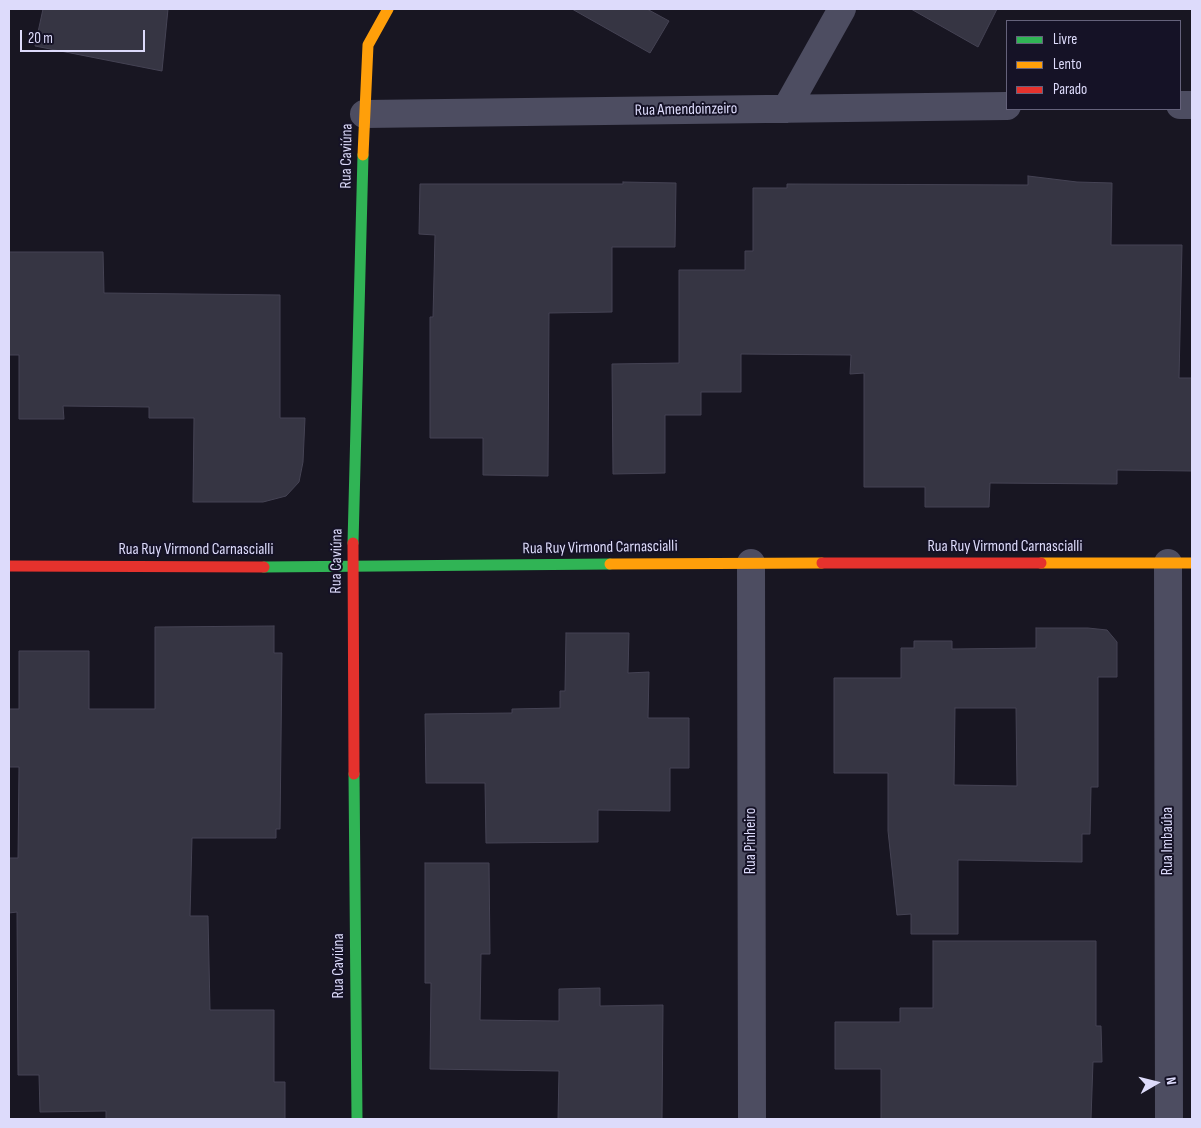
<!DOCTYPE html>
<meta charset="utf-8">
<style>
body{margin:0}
#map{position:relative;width:1201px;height:1128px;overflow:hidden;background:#181622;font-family:"Sofia Sans Condensed",sans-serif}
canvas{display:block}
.frame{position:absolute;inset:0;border:10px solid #dddbfb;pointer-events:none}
.legend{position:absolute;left:1006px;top:20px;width:175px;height:90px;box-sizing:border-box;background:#151226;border:1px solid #65627b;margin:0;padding:6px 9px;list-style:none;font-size:15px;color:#dddbfb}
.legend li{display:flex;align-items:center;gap:10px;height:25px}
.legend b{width:25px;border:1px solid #65627b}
.north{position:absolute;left:1131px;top:1058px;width:50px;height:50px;-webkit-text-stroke:4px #151226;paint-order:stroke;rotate:82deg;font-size:14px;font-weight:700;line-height:20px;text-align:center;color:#dddbfb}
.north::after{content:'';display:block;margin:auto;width:18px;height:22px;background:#dddbfb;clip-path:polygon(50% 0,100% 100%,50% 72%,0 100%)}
.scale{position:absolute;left:20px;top:30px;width:125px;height:22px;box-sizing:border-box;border:2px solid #dddbfb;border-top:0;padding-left:6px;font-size:15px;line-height:18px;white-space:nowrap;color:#dddbfb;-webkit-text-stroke:4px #151226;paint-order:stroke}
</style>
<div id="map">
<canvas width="1201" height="1128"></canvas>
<div class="frame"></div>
<ul class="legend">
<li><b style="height:6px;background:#30b455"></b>Livre</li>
<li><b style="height:6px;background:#ff9f0a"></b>Lento</li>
<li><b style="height:6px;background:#e5322d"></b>Parado</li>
</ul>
<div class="north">N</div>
<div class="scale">20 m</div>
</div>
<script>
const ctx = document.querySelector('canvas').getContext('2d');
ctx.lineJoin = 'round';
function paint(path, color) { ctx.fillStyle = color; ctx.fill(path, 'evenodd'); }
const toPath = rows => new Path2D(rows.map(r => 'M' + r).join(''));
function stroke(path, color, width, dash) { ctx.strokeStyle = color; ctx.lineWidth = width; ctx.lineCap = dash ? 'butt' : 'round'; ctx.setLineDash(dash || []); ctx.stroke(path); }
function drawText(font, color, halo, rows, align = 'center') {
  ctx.font = font + ' "Sofia Sans Condensed",sans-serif'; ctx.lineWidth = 4; ctx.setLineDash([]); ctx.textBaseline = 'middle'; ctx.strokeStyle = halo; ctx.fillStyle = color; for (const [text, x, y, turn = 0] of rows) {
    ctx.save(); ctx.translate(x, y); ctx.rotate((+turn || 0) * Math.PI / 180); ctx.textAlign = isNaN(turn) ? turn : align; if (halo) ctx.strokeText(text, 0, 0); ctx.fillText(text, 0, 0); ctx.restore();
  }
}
const building = toPath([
 [43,9,168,9,162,71,35,46,43,9],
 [572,9,647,9,669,21,650,53,572,9],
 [911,9,997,9,978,47,911,9],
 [1028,176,1077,182,1112,183,1111,245,1182,245,1179,378,1192,378,1192,471,1117,470,1117,484,990,483,989,507,925,507,925,487,864,487,864,373,850,374,851,355,741,354,741,392,701,392,701,415,665,415,665,473,613,474,612,364,679,363,679,270,745,270,745,251,753,251,753,188,787,188,787,184,1028,185,1028,176],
 [623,182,676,183,675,247,612,247,612,312,549,313,548,476,483,475,483,438,430,438,430,317,433,317,435,235,419,234,420,184,623,184,623,182],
 [9,252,103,252,104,293,280,295,280,418,305,418,303,462,299,482,286,496,263,502,193,502,194,418,149,418,149,407,63,406,64,419,19,419,19,355,9,355,9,252],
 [274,626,274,653,282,653,280,829,276,829,276,838,192,838,190,916,208,916,210,1010,274,1010,274,1082,285,1082,285,1119,106,1119,106,1111,40,1112,39,1075,18,1075,17,912,9,913,9,858,18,858,19,767,9,767,9,709,19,709,19,651,89,651,89,709,155,709,155,627,274,626],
 [1036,628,1088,628,1107,630,1117,642,1117,677,1098,677,1098,787,1091,787,1090,834,1082,834,1082,862,958,860,958,934,911,934,911,914,897,915,888,831,888,773,834,773,834,678,901,678,901,648,914,648,914,641,952,641,952,649,1036,648,1036,628],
 [955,708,1016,708,1017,786,954,785,955,708],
 [566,633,629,633,628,673,649,672,648,718,689,718,689,768,670,768,670,811,598,810,598,842,486,843,485,783,426,783,425,714,512,713,512,709,560,708,560,691,565,691,566,633],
 [425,863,489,863,490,954,481,954,480,1020,559,1021,559,989,600,988,600,1006,663,1005,662,1119,558,1119,559,1071,430,1069,431,983,425,983,425,863],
 [933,941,1096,941,1096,1026,1101,1026,1102,1062,1093,1062,1091,1119,881,1119,881,1069,835,1069,835,1022,900,1022,900,1008,933,1008,933,941]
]);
paint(building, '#363543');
stroke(building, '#454354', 1);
stroke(toPath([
 [1180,105,1192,105],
 [786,109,842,9],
 [364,114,1007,106],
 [751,563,752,1119],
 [1168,563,1169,1119]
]), '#4d4d61', 28);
stroke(toPath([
 [353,543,363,155],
 [264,567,610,564],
 [354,774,357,1119]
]), '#30b455', 11);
stroke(toPath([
 [363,155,368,45,388,9],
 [1041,563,1192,563],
 [610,564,822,563]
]), '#ff9f0a', 11);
stroke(toPath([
 [353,543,354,774],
 [822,563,1041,563],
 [9,566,264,567]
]), '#e5322d', 11);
drawText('16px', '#dddbfb', '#151226', [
 ["Rua Amendoinzeiro",686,110,-1],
 ["Rua Caviúna",347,156,-89],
 ["Rua Ruy Virmond Carnascialli",1005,547],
 ["Rua Ruy Virmond Carnascialli",600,548,-1],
 ["Rua Ruy Virmond Carnascialli",196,550],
 ["Rua Caviúna",337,561,-89],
 ["Rua Pinheiro",751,841,-90],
 ["Rua Imbaúba",1168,841,-90],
 ["Rua Caviúna",339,966,-90]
]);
</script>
